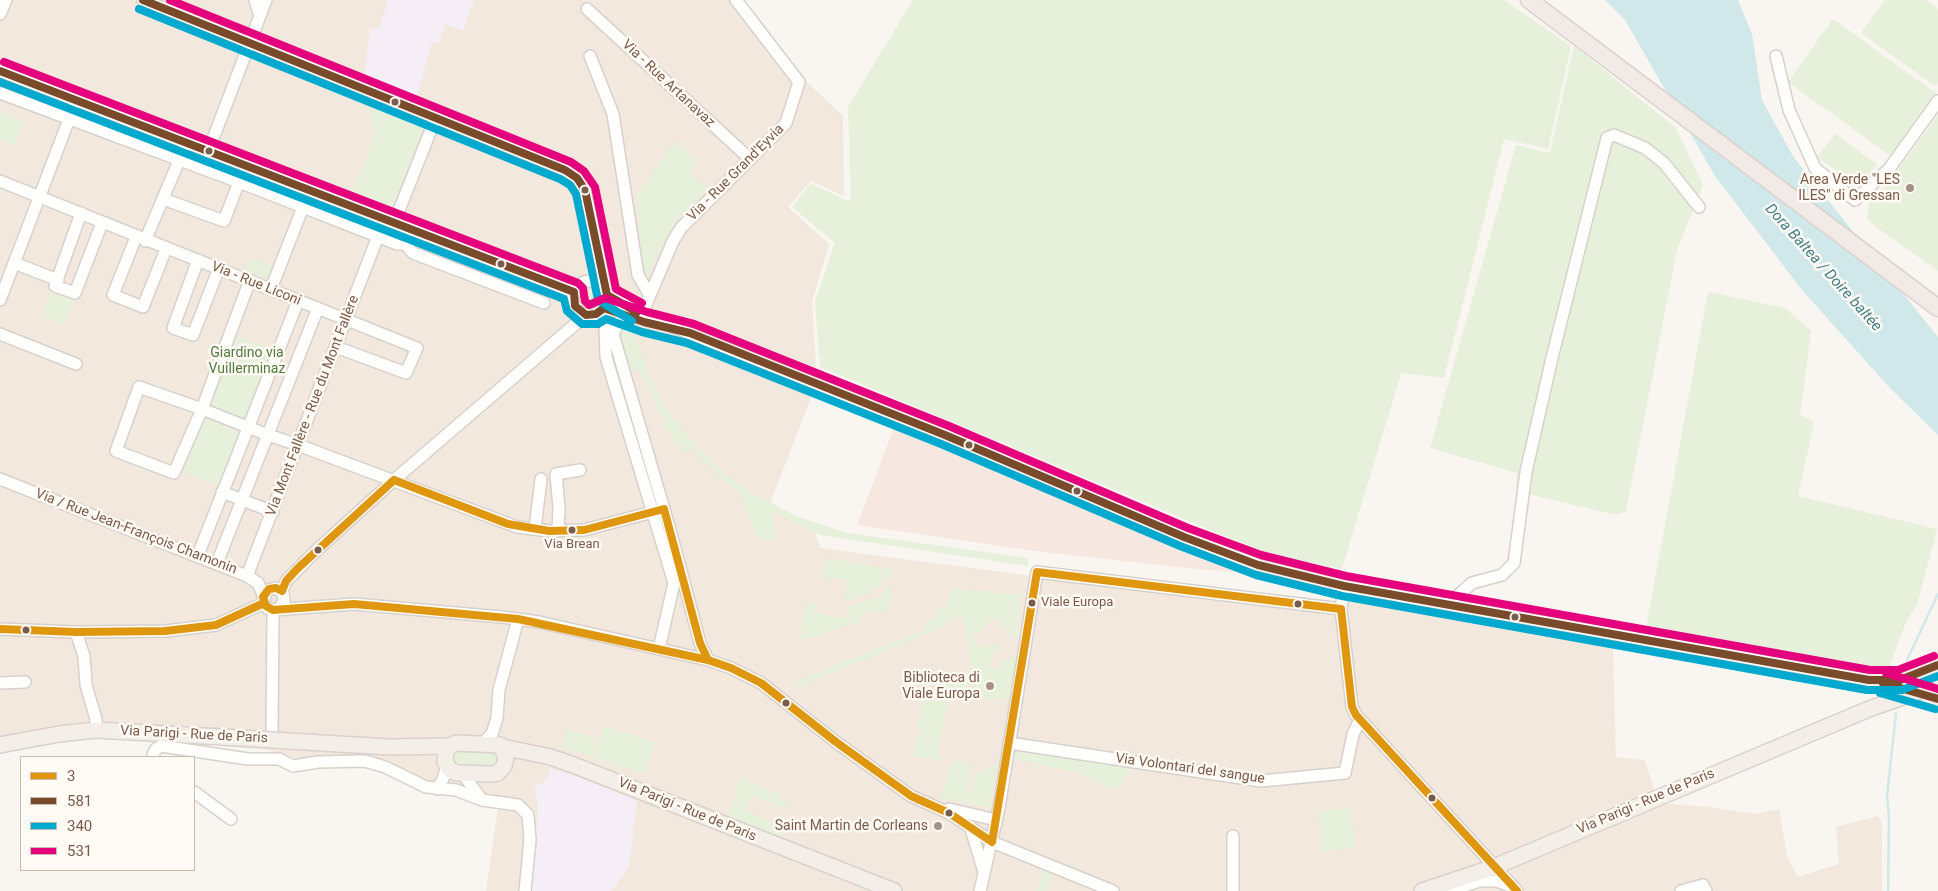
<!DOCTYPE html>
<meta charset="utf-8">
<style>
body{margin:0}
#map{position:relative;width:1938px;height:891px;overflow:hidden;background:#f9f5f0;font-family:Roboto,sans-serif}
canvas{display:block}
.legend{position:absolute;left:20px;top:756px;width:175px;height:115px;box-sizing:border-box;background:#fffaf3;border:1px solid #cabbb1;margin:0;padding:6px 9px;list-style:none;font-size:15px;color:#7a5c4d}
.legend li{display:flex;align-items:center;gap:10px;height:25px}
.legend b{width:25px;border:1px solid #cabbb1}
</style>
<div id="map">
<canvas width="1938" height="891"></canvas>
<ul class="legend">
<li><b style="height:6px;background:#de970f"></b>3</li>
<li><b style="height:6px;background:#7a4b2a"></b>581</li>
<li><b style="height:6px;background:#00a9ce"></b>340</li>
<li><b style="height:6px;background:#e5007d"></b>531</li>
</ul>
</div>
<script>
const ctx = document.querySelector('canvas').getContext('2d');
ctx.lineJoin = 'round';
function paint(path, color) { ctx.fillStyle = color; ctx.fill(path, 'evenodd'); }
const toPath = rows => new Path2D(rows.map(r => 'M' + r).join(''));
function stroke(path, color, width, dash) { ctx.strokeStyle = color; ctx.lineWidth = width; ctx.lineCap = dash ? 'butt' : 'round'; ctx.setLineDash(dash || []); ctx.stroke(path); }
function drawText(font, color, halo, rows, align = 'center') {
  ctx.font = font + ' Roboto,sans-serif'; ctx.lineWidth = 5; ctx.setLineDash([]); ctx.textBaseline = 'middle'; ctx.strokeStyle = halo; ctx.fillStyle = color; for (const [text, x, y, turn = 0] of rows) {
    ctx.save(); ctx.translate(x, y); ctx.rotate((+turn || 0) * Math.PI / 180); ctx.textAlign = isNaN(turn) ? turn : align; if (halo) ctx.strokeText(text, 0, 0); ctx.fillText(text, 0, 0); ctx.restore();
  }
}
paint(toPath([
 [0,0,729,0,782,63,806,81,843,116,844,196,811,181,788,207,829,244,812,302,816,368,814,390,769,506,813,527,820,548,1032,576,1328,612,1354,601,1613,648,1616,757,1645,760,1658,803,1709,807,1755,814,1779,809,1787,856,1797,877,1839,864,1836,827,1878,816,1882,824,1882,891,486,891,498,808,369,766,328,768,268,750,97,735,0,750]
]), '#f2e8de');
paint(toPath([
 [895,425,1176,540,1251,573,1195,569,1042,552,857,525]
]), '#f6e8e1');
paint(toPath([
 [388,0,474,0,463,31,446,24,439,44,432,41,417,96,365,76,370,28,379,29],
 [550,768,581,778,637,801,629,867,611,891,530,891,538,812,538,802,534,791,537,783,540,784,546,781]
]), '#f6eef6');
paint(toPath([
 [913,0,1504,0,1571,46,1548,149,1504,139,1444,378,1401,373,1342,569,1266,553,820,367,815,301,835,243,792,207,811,183,849,202,851,196,848,107],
 [1885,0,1925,0,1938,9,1938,82,1935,86,1861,33],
 [1833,19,1937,94,1892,157,1788,82],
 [1574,46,1676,128,1703,185,1677,250,1626,511,1616,515,1516,491,1517,473,1430,448,1516,145,1550,153],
 [366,98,405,115,403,119,409,122,411,118,425,123,390,213,350,197,375,135],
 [0,112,24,121,15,146,0,140],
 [1938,115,1938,271,1876,227,1867,218,1869,204,1896,173],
 [1835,134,1877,164,1860,188,1817,157],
 [676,140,697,161,690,172,708,189,673,225,647,275,642,269,637,195],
 [249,258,273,267,269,279,244,269],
 '580 299a10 10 0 1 1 20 0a10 10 0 1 1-20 0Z',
 [51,292,74,301,65,325,42,316],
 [1708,292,1785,308,1811,331,1800,415,1814,422,1798,496,1937,529,1917,605,1906,622,1888,670,1817,660,1646,628],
 [622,323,631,329,654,385,672,416,701,450,728,475,751,492,796,516,847,533,1028,558,1028,566,820,535,776,513,773,514,773,525,778,537,767,541,757,535,749,521,740,492,721,479,692,449,684,451,671,438,672,436,668,429,662,428,665,423,637,368,631,371,618,333],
 [235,335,273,350,245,421,209,406],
 [205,418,239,433,218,486,183,472],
 [825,558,892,569,891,575,869,594,850,600,845,598,847,580,822,577],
 [892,585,890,609,862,614,861,622,840,627,825,634,800,640,806,602,817,602,816,613,846,618,850,605,874,599],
 [951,588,1021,595,1017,637,1013,639,993,617,980,632,972,634,975,637,973,640,980,648,987,643,991,647,995,644,1000,649,989,659,993,663,990,667,993,670,1011,656,1016,657,1011,698,976,700,964,618,950,619,950,624,794,689,801,679,926,629,924,622,935,617,936,609,946,610],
 [923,669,933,670,930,698,948,702,937,756,942,758,941,760,912,756,920,730,917,728,924,697],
 [938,673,969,675,968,693,937,691],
 [604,726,655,742,645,774,594,758],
 [566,729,598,739,592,757,562,747],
 [457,748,495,750,498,761,493,768,460,769,452,764,451,755],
 [1021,748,1044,752,1044,755,1133,768,1116,790,1079,773,1015,759,1016,751],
 [953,761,972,765,966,792,972,794,975,774,996,763,990,808,940,798],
 [740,778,782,795,780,799,786,801,784,805,791,808,790,810,750,795,745,810,785,827,790,820,782,838,728,817],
 [1352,808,1355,848,1321,851,1318,811],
 [1045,868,1054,872,1047,891,1037,891]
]), '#e7f0db');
paint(toPath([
 [1605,0,1738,0,1752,34,1762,100,1794,158,1938,337,1938,435,1889,387,1802,290,1715,176,1625,20]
]), '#d0e8ea');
stroke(toPath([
 [1907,660,1938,594],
 [1888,891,1889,817,1887,796,1896,713]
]), '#d0e8ea', 2.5);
const minor = toPath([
 [143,0,565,170,577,178,585,190,606,291],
 [255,0,260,16],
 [587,9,749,158],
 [0,14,6,0],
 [590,56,613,114,638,275,649,294],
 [1776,56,1789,110,1815,168,1855,200,1889,169,1938,101],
 [0,71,574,292],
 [0,93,239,182,397,244,405,244,413,253,544,303],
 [208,152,266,0],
 [0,181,417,348,406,373,344,350,335,348],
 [163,199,224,221,239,182],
 [81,213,55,286,75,293,102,223],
 [394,223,436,117],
 [136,237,113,295,143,307,166,249],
 [145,241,186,144],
 [198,260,173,328,193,335,219,268],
 [14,263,58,280],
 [250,280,202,409,174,473,116,451,139,387,202,409,268,435,298,445,517,527,549,531,584,530,664,509],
 '573 298a17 17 0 1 1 34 0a17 17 0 1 1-34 0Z',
 [271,289,303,207],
 [607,295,648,317,945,435,1184,537,1258,565,1344,586,1875,681],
 [0,300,76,101],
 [607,309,633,316],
 [596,314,605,325,606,357,674,583,659,649],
 [642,314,673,241,681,228,786,123,799,82,736,0],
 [628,318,620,321,613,334,672,537,700,643,708,660],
 [0,334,76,364],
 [0,479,247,576,258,583,263,595],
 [222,492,273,512],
 [535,529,541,479],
 [558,531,559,508,556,474,580,470],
 [198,555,298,301],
 [217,563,318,308],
 [247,576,378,236],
 [1344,586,1341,609,1352,707,1356,715,1517,891],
 [282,591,286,581,318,549,394,480,586,315],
 [1448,604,1472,583,1502,575,1514,563,1526,472,1552,358,1607,138,1614,135,1645,148,1664,163,1699,207],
 [280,607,284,601,283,593,276,588,267,590,263,602,267,608,273,610,354,604,502,617,539,622,708,660,731,668,761,683,836,742,911,796,949,813,992,842,1113,891],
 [0,629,76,632,165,631,216,625,264,603],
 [76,632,84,656,86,685,96,719,96,730],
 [0,683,25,682],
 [272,735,273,610],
 [483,743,492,734,497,718,499,690,518,619],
 [1009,743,1261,781,1345,773,1353,734,1360,720],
 [154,757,153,754,156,749,161,746,248,759,279,759,293,766,318,762,365,761,385,767,426,787,456,790,482,800],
 [463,774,482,800,518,805,528,815,530,840,525,891],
 [437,789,444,777,446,766],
 [194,792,231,819],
 [949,809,992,819,996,824],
 [970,826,984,872],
 [980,891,999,808,1037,572,1341,609],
 [1233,891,1233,836],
 [1433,891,1453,890,1479,881,1497,881,1510,886],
 [1681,891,1703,885,1706,891]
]);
const major = toPath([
 [1869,680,1900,680,1938,665],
 [1912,690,1938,699],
 [289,741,389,747,450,746],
 [456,743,500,745,506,757,504,766,498,773,492,774,457,773,450,770,445,762,446,751,450,746,456,743],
 [0,745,59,734,96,730,258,739],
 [502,747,551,757,576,766,894,891],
 [1422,891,1494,867,1869,709]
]);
const highway = toPath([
 [1529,0,1938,308]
]);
stroke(minor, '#d7d1cb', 14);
stroke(major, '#dad1cc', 18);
stroke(highway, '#dad1cc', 19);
stroke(minor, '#fefefd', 11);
stroke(major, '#f3eee8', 15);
stroke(highway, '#f2eae7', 16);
const majorBridge = toPath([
 [1869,709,1934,686],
 [258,739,289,741]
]);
stroke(majorBridge, '#dad1cc', 18, []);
stroke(majorBridge, '#f3eee8', 15);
stroke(toPath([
 [394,480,508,524,549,531,584,530,664,509,700,643,708,660,518,619,354,604,273,610,266,606,263,597,269,589,276,588,282,591,286,581,297,569,394,480],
 [1037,572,1341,609],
 [1341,609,1352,707,1356,715,1517,891],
 [0,629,76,632,165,631,216,625,264,603],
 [708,660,731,668,761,683,836,742,911,796,949,813,992,842,1037,572]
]), '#de970f', 8);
stroke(toPath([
 [143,0,565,170,577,178,585,190,607,295,637,312],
 [0,71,574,292,575,306,586,315,596,314,604,308,644,322,690,333,945,435,1184,537,1258,565,1344,586,1869,680,1900,680,1938,665],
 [1883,683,1938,699]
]), '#7a4b2a', 8);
stroke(toPath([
 [139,9,560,179,570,185,576,194,598,300,632,321],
 [0,82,564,299,567,311,582,324,598,324,606,319,642,332,687,343,941,444,1180,546,1256,575,1342,596,1867,690,1902,690,1938,676],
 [1880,693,1935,709]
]), '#00a9ce', 8);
stroke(toPath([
 [170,0,571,162,584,171,595,187,616,289,642,303],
 [4,62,578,283,583,288,585,301,589,305,605,298,647,312,694,324,949,426,1188,528,1261,555,1346,576,1870,670,1898,670,1934,656],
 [1886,673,1938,689]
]), '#e5007d', 8);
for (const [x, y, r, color] of [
 [395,102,4.5,"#7a5c4d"],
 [209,151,4.5,"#7a5c4d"],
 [1910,188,5,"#a69286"],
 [585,190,4.5,"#7a5c4d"],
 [501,264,4.5,"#7a5c4d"],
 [969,445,4.5,"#7a5c4d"],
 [1077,491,4.5,"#7a5c4d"],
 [572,530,4.5,"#7a5c4d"],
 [318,550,4.5,"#7a5c4d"],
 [1032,603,4.5,"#7a5c4d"],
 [1298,604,4.5,"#7a5c4d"],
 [1515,617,4.5,"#7a5c4d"],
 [26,630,4.5,"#7a5c4d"],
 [990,686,5,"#a69286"],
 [786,703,4.5,"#7a5c4d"],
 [1432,798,4.5,"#7a5c4d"],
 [949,813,4.5,"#7a5c4d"],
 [938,826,5,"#a69286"]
]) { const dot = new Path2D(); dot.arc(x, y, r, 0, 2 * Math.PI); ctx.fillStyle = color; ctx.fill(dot); stroke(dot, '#fffaf3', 2); }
drawText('13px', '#7a5c4d', '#fffaf3', [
 ["Via Brean",572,545],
 ["Viale Europa",1041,603,"left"]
]);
drawText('14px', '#7a5c4d', '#fffaf3', [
 ["Via - Rue Artanavaz",668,84,43],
 ["Via - Rue Grand'Eyvia",736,173,-45],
 ["Via - Rue Liconi",256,284,22],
 ["Via Mont Fallère - Rue du Mont Fallère",313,406,-69],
 ["Via / Rue Jean-François Chamonin",136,532,21],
 ["Via Parigi - Rue de Paris",194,735,3],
 ["Via Volontari del sangue",1190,769,8],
 ["Via Parigi - Rue de Paris",1646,802,-23],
 ["Via Parigi - Rue de Paris",687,810,22]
]);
drawText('14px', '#7a5c4d', '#fffaf3', [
 ["Area Verde \"LES",1900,180],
 ["ILES\" di Gressan",1900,196],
 ["Biblioteca di",980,678],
 ["Viale Europa",980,694],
 ["Saint Martin de Corleans",928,826]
], 'right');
drawText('14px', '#537a41', '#fffaf3', [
 ["Giardino via",247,353],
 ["Vuillerminaz",247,369]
]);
drawText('italic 15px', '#437c86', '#fffaf3', [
 ["Dora Baltea / Doire baltée",1823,268,48]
]);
</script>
